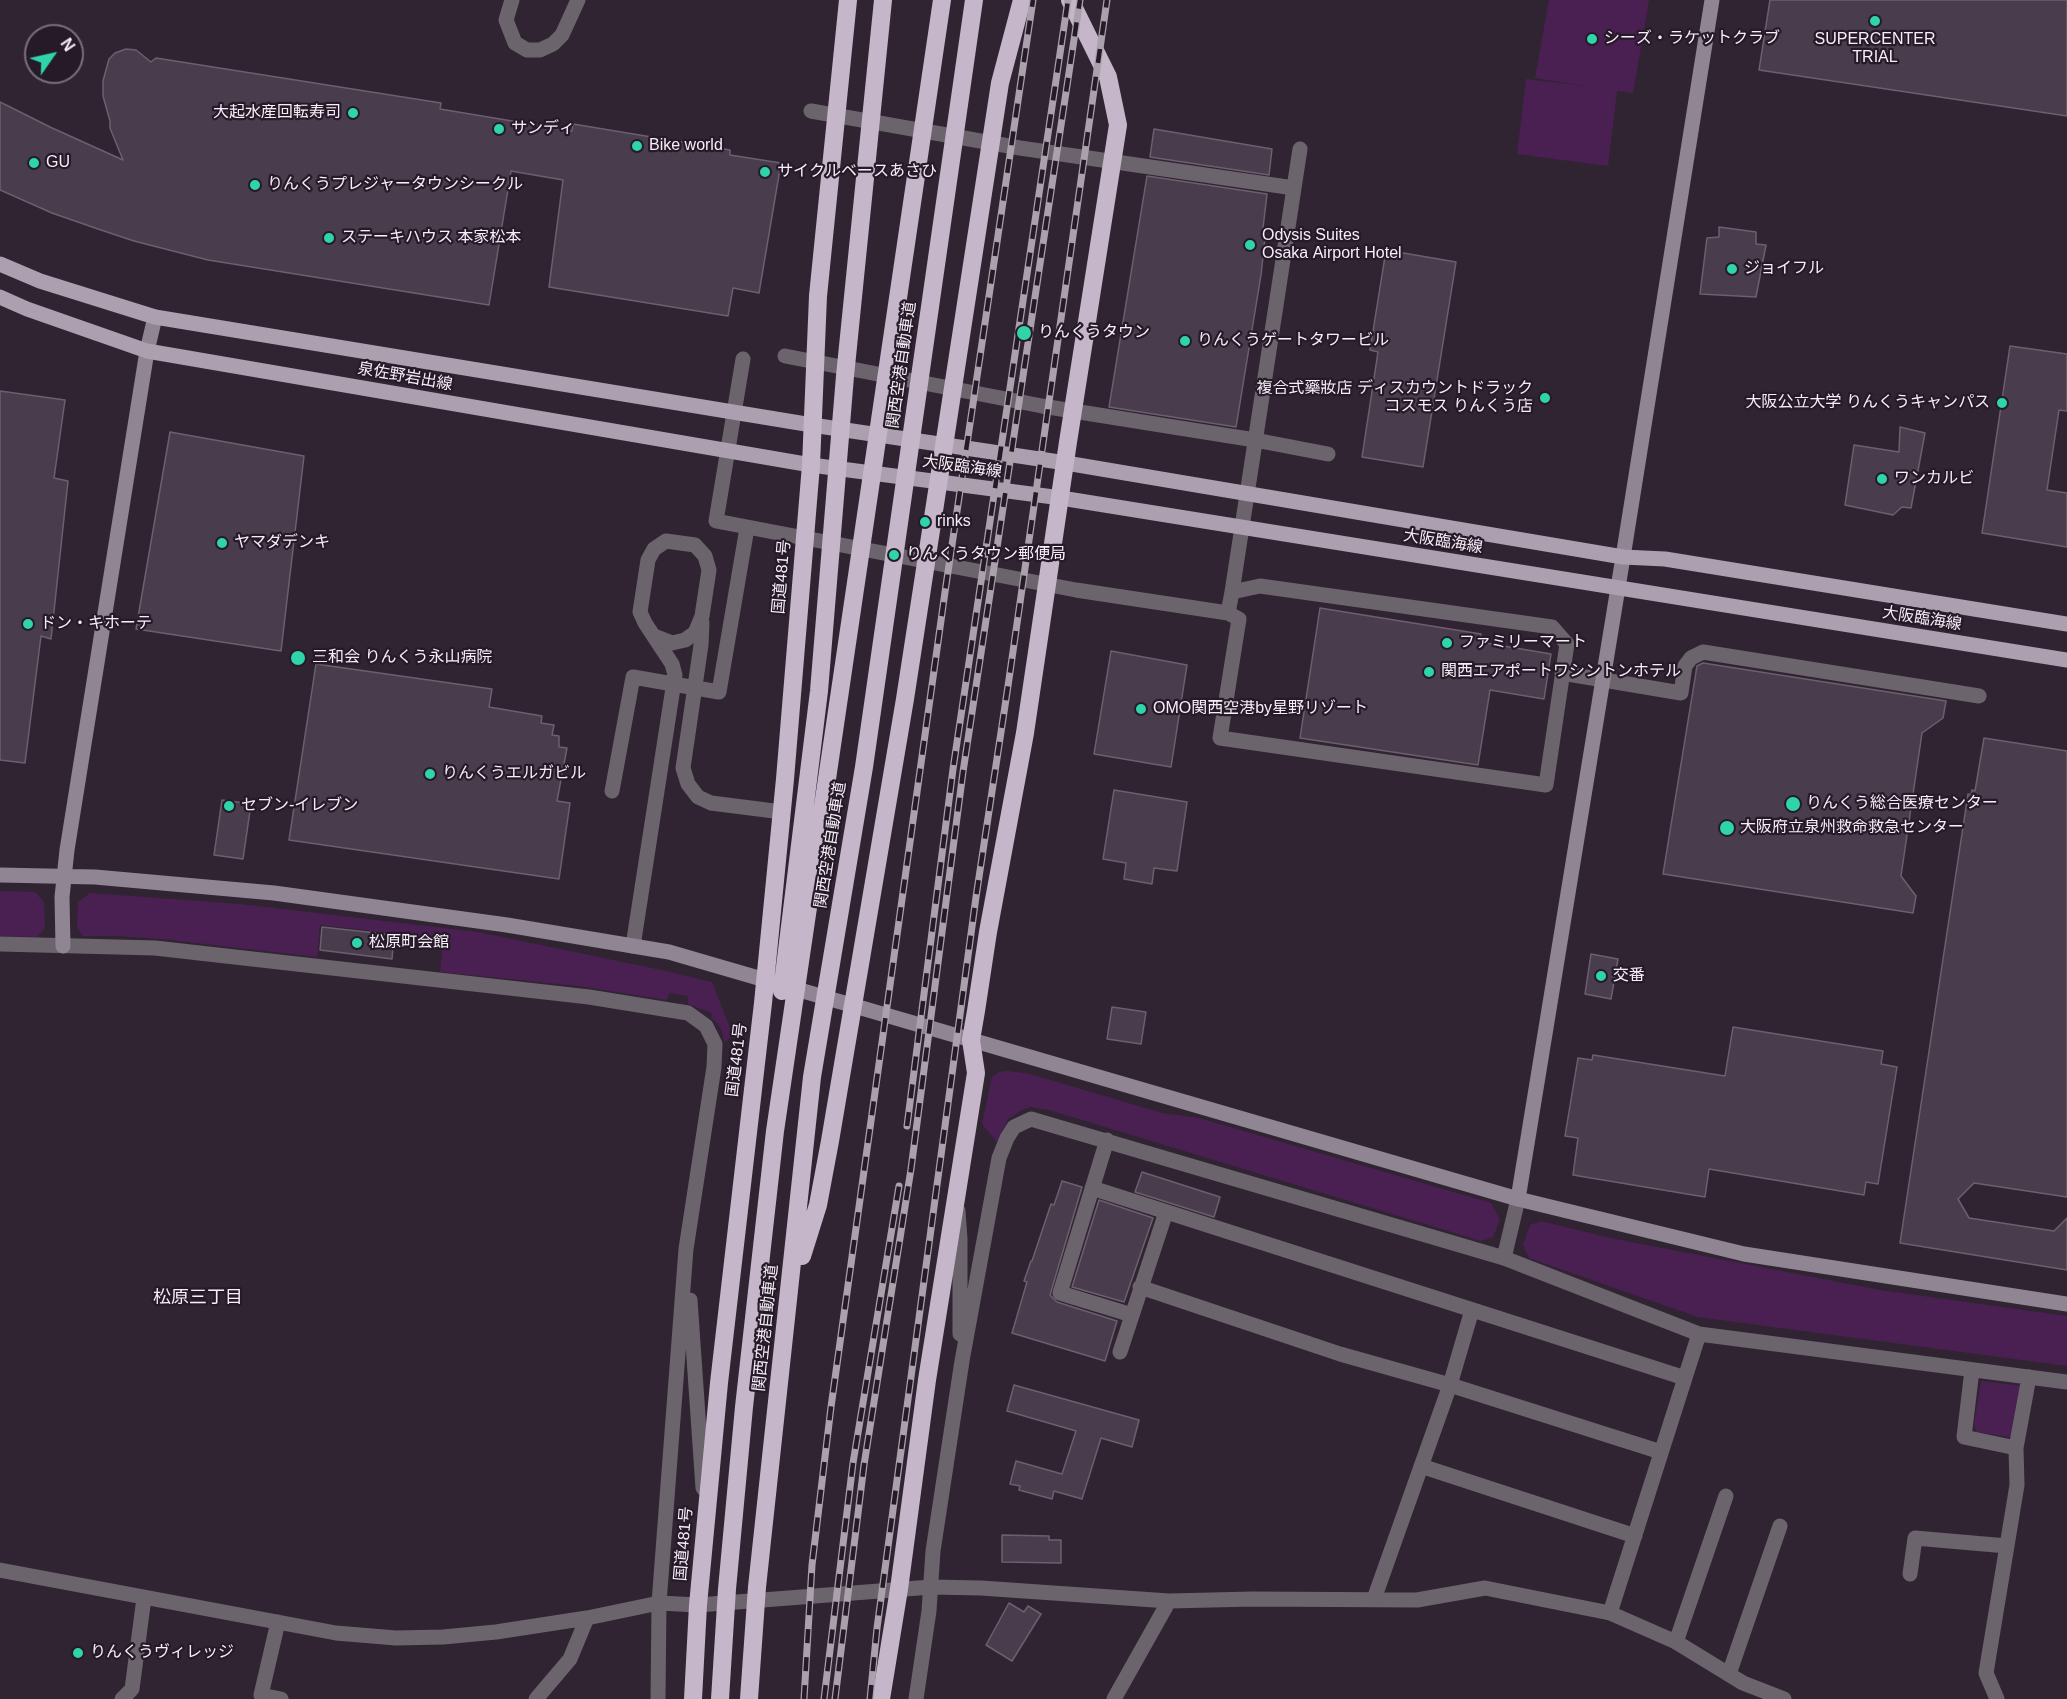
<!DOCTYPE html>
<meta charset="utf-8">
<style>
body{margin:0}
#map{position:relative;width:2067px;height:1699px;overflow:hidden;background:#302433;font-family:Helvetica,sans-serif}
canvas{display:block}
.north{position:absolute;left:24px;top:24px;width:60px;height:60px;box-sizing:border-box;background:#261a29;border:2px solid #796e7b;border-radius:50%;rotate:56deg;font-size:16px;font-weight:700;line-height:24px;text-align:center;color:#f5edf7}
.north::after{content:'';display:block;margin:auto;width:21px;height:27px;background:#2fd4aa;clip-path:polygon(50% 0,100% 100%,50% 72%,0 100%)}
</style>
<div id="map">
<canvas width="2067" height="1699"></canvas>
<div class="north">N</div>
</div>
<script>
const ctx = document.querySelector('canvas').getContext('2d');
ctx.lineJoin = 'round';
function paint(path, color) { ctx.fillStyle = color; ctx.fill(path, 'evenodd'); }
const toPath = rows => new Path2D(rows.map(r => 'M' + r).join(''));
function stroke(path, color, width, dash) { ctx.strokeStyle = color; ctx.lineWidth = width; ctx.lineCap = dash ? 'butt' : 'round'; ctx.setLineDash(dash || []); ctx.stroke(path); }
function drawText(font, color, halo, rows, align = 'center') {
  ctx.font = font + ' Helvetica,"Noto Sans JP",sans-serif'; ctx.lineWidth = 4.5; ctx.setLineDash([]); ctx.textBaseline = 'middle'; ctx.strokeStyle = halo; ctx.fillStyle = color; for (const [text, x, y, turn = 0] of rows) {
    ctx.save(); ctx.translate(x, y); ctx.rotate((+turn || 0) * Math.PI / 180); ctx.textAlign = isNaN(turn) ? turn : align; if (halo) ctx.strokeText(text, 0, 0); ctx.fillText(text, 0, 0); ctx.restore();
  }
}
paint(toPath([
 [1549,0,1649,0,1633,93,1617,91,1608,166,1517,154,1526,79,1591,87,1535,78],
 [0,891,35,892,44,902,45,928,37,937,0,936],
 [90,893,240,904,478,932,666,971,712,982,733,1036,724,1042,722,1031,717,1023,711,1018,712,1013,688,1004,688,996,669,993,667,1000,579,986,440,972,443,939,320,925,317,957,171,940,118,936,83,936,77,927,78,902],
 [1008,1071,1030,1074,1162,1113,1199,1118,1491,1203,1500,1219,1493,1237,1481,1241,1049,1110,1030,1107,1022,1110,1008,1119,997,1142,982,1124,992,1077,999,1072],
 [1541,1221,1610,1238,1880,1290,2067,1316,2067,1366,1698,1317,1529,1258,1523,1245,1530,1225],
 [1981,1381,2022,1386,2015,1432,2009,1437,1977,1432,1974,1425]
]), '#4a2053');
const building = toPath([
 [1770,0,2067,0,2067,116,1759,70,1770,0],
 [126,49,136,50,151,62,156,58,441,103,440,109,572,131,573,124,730,150,730,155,781,163,759,293,733,288,728,316,549,287,563,180,511,171,489,305,208,260,134,241,98,229,52,213,0,190,0,102,50,127,123,160,110,128,110,121,103,96,103,81,109,59,115,53,126,49],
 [1154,129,1272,149,1269,175,1150,157,1154,129],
 [1147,176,1267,194,1263,228,1266,229,1261,275,1236,427,1109,407,1147,176],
 [1719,227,1756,232,1756,244,1766,245,1756,297,1700,294,1707,238,1719,237,1719,227],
 [1386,250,1456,262,1423,467,1362,457,1378,352,1370,350,1386,250],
 [2010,346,2067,354,2067,411,2059,410,2047,490,2067,493,2067,547,1982,533,2010,346],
 [0,391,65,400,54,478,68,481,51,639,41,636,25,763,0,760,0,391],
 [1900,427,1925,433,1911,508,1902,507,1893,515,1845,505,1854,445,1899,452,1900,427],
 [170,432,304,456,281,651,136,629,170,432],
 [1320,608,1481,634,1480,642,1551,654,1544,699,1490,690,1478,765,1300,738,1320,608],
 [1111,651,1187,665,1171,767,1094,754,1111,651],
 [1703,663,1946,701,1943,718,1922,733,1901,876,1916,896,1913,913,1663,874,1697,666,1703,663],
 [316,664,492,689,489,707,542,716,541,723,554,725,552,735,559,736,559,747,567,748,557,801,570,803,559,879,289,840,316,664],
 [1984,738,2067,751,2067,1197,1974,1183,1958,1199,1969,1218,2054,1231,2067,1218,2067,1270,1900,1243,1968,794,1971,795,1972,790,1975,791,1984,738],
 [1114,790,1187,802,1177,871,1154,868,1152,884,1124,879,1126,863,1103,859,1114,790],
 [222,800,251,804,243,859,214,855,222,800],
 [322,927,394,935,392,959,320,950,322,927],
 [1591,954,1618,959,1611,999,1585,994,1591,954],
 [1112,1007,1146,1012,1141,1044,1107,1039,1112,1007],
 [1733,1027,1883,1051,1881,1064,1897,1067,1878,1184,1866,1182,1864,1195,1709,1169,1705,1197,1573,1175,1578,1138,1565,1136,1578,1058,1592,1060,1593,1055,1725,1076,1733,1027],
 [1142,1172,1220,1197,1214,1217,1135,1192,1142,1172],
 [1062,1181,1082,1187,1050,1295,1057,1302,1117,1321,1105,1361,1012,1333,1027,1282,1024,1281,1031,1261,1032,1261,1051,1204,1054,1205,1062,1181],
 [1099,1200,1153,1218,1124,1302,1072,1287,1099,1200],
 [1014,1385,1139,1420,1132,1447,1101,1438,1082,1499,1054,1491,1052,1499,1019,1490,1020,1486,1010,1484,1016,1461,1062,1474,1076,1431,1007,1411,1014,1385],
 [1002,1535,1049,1536,1049,1540,1061,1540,1061,1563,1002,1562,1002,1535],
 [1009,1603,1024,1612,1028,1606,1041,1614,1012,1661,986,1645,1009,1603]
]);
paint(building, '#493c4c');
stroke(building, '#6d5f70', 1.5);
stroke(toPath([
 [512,0,506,20,515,43,527,50,540,50,553,44,562,35,578,0],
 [811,111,1020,148,1294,188],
 [785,356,1042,406,1255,440,1328,454],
 [743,359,716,521,1076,590,1228,613,1232,592,1260,586,1552,627,1567,644,1546,785,1220,738,1239,619,1228,613],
 [1232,592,1300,149],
 [702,622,701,645,683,768,688,784,698,797,711,803,782,812],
 [1562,673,1681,693,1685,666,1691,658,1703,652,1979,696],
 [612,791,633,677,719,692,747,528],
 [0,944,155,948,589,997,688,1013,706,1026,715,1044,714,1067,686,1249,659,1603,658,1699],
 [633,946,675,675,672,664,645,623,640,612,648,560,654,549,666,541,695,545,705,556,709,570,702,616,695,633,685,640,672,643,654,636],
 [1107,1140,1060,1293,1132,1315],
 [1092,1188,1685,1378],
 [958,1211,960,1239,960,1334],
 [1504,1258,1518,1199],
 [1140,1287,1340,1354,1450,1385,1661,1452],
 [690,1300,703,1488],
 [1120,1352,1166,1212],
 [1972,1370,1964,1437,2016,1448],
 [1421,1466,1635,1536],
 [0,1570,336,1633,396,1638,443,1637,496,1632,587,1618,659,1603,698,1605,931,1587,981,1588,1169,1601,1253,1599,1417,1600,1485,1588,1610,1613,1676,1642,1743,1683,1784,1699],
 [1910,1574,1915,1538,2007,1546],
 [1374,1599,1450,1385,1472,1310],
 [1610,1613,1699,1334],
 [278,1622,261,1695,281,1699],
 [1676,1642,1726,1496],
 [1729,1674,1780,1526],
 [122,1699,132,1689,144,1598],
 [536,1699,570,1659,587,1618],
 [916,1699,929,1611,933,1551,962,1361,999,1158,1007,1138,1014,1127,1031,1119,1504,1258,1699,1334,2067,1382],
 [1114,1699,1169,1601],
 [1997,1699,1986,1673,2017,1485,2016,1448,2029,1377]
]), '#6b646c', 15);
stroke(toPath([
 [0,875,95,877,274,893,507,925,669,952,1518,1199,1744,1254,2067,1304],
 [63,946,62,897,67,850,147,351,155,317],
 [1518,1199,1623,557,1712,0]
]), '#908592', 15);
stroke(toPath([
 [0,264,40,281,155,317,812,425,1066,463,1623,557,1665,559,2067,624],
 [0,297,27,309,147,351,811,465,1061,498,2067,660]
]), '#ac9faf', 15);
stroke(toPath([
 [782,991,819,691,845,376,883,0],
 [802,1256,818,1205,830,1141,905,699,1000,83,1022,0],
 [693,1699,698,1605,719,1383,763,1003,785,779,811,465,818,296,848,0],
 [720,1699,727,1589,744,1407,775,1131,942,0],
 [749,1699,757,1587,812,1077,864,767,974,0],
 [881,1699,899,1589,927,1380,976,1073,971,1040,976,1011,988,932,1025,733,1068,442,1118,125,1108,77,1070,0]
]), '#c6b6c9', 18);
const rail = toPath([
 [907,1126,953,769,1068,0],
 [804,1699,812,1565,831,1407,945,592,1033,0],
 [824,1699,853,1463,899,1186],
 [835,1699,864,1465,911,1169,963,772,1080,0],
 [870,1699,877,1628,976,897,1008,686,1107,0]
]);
stroke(rail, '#aaa1ad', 7);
stroke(rail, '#261a29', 4.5, [14]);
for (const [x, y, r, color] of [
 [1875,21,6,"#2fd4aa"],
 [1592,39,6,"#2fd4aa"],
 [353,113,6,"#2fd4aa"],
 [499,129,6,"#2fd4aa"],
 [637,146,6,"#2fd4aa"],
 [34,163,6,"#2fd4aa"],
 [765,172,6,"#2fd4aa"],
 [255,185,6,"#2fd4aa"],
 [329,238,6,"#2fd4aa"],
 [1250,245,6,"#2fd4aa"],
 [1732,269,6,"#2fd4aa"],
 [1024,333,8,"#2fd4aa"],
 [1185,341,6,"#2fd4aa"],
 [1545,398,6,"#2fd4aa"],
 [2002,403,6,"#2fd4aa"],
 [1882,479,6,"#2fd4aa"],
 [925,522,6,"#2fd4aa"],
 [222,543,6,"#2fd4aa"],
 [894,555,6,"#2fd4aa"],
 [28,624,6,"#2fd4aa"],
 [1447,643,6,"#2fd4aa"],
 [298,658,8,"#2fd4aa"],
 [1429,672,6,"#2fd4aa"],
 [1141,709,6,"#2fd4aa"],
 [430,774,6,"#2fd4aa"],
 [1793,804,8,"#2fd4aa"],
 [229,806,6,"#2fd4aa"],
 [1727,828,8,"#2fd4aa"],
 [357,943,6,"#2fd4aa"],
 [1601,976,6,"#2fd4aa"],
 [78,1653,6,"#2fd4aa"]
]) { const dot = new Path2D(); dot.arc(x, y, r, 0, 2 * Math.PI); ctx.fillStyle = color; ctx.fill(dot); stroke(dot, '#261a29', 2); }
drawText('16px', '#f5edf7', '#261a29', [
 ["シーズ・ラケットクラブ",1604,39],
 ["SUPERCENTER",1875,40,"center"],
 ["TRIAL",1875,58,"center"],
 ["大起水産回転寿司",341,113,"right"],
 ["サンディ",511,129],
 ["Bike world",649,146],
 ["GU",46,163],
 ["サイクルベースあさひ",777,172],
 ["りんくうプレジャータウンシークル",267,185],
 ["Odysis Suites",1262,236],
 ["Osaka Airport Hotel",1262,254],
 ["ステーキハウス 本家松本",341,238],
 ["ジョイフル",1744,269],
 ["りんくうタウン",1038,333],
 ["りんくうゲートタワービル",1197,341],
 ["複合式藥妝店 ディスカウントドラック",1533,389,"right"],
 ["コスモス りんくう店",1533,407,"right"],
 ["大阪公立大学 りんくうキャンパス",1990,403,"right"],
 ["ワンカルビ",1894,479],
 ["rinks",937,522],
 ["ヤマダデンキ",234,543],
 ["りんくうタウン郵便局",906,555],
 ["ドン・キホーテ",40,624],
 ["ファミリーマート",1459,643],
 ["三和会 りんくう永山病院",312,658],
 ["関西エアポートワシントンホテル",1441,672],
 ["OMO関西空港by星野リゾート",1153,709],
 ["りんくうエルガビル",442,774],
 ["りんくう総合医療センター",1806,804],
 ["セブン-イレブン",241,806],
 ["大阪府立泉州救命救急センター",1740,828],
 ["松原町会館",369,943],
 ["交番",1613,976],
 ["りんくうヴィレッジ",90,1653]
], 'left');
drawText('16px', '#f5edf7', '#261a29', [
 ["関西空港自動車道",902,365,-82],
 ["泉佐野岩出線",405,377,10],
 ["大阪臨海線",962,467,8],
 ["大阪臨海線",1443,542,9],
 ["国道481号",782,577,-85],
 ["大阪臨海線",1922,619,9],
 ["関西空港自動車道",831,845,-81],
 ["国道481号",737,1060,-83],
 ["関西空港自動車道",766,1328,-84],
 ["国道481号",684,1544,-85]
]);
drawText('18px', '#f5edf7', '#261a29', [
 ["松原三丁目",198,1298]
]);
</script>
